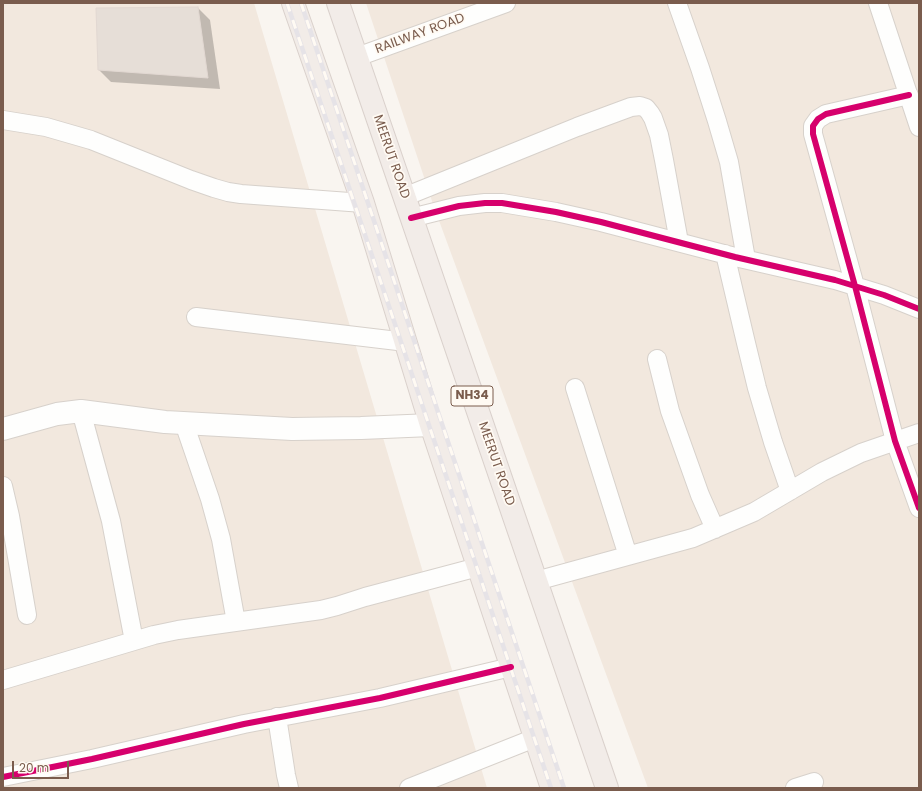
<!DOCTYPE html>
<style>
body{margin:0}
#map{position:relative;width:922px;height:791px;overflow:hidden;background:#f9f5f0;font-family:Poppins,sans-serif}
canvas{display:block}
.frame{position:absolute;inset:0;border:4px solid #7a5c4d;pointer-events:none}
.scale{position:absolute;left:12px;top:761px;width:57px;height:18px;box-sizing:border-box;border:2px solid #7a5c4d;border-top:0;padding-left:5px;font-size:12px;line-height:14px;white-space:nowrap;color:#7a5c4d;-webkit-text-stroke:3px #fffaf3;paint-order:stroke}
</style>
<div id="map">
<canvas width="922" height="791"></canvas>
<div class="frame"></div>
<div class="scale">20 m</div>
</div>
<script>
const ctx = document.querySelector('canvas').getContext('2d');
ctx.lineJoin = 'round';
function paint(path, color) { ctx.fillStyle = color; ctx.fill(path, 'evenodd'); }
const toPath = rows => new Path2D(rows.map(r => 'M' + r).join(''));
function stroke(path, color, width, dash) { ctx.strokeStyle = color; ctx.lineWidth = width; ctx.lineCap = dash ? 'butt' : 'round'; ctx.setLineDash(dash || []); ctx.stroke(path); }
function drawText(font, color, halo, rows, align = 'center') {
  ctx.font = font + ' Poppins,sans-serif'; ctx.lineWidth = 3.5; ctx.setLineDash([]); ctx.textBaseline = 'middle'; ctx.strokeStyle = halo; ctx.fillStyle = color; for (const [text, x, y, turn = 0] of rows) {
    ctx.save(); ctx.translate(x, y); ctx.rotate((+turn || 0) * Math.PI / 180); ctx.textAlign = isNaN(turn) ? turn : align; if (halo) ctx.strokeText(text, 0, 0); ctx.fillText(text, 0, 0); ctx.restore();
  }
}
paint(toPath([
 [3,3,254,3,487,788,3,788],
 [366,3,919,3,919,788,648,788,434,207]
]), '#f2e8de');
paint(toPath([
 [198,8,210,20,220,89,111,82,99,70]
]), '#0003');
const building = toPath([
 [198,7,208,78,98,70,96,8,198,7]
]);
paint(building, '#e6ded7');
stroke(building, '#e2d8d2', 1);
const minor = toPath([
 [677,3,700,68,717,121,729,162,746,259],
 [878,3,919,127],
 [357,57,506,3],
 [909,95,826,114,818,119,813,126,813,134,855,286,895,441,919,508],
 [3,120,46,127,91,140,191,180,214,188,228,192,241,194,363,203],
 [404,197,577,127,631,107,640,106,646,108,650,113,653,118,659,135,664,160,679,242],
 [411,218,459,206,485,203,502,203,556,212,601,222,735,257,835,280,884,295,919,309],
 [725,254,746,343,757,388,773,442,790,491],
 [196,317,406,342],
 [657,359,670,411,700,495,715,529],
 [575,388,628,556],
 [81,411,111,521,134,641],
 [184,423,210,499,221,539,236,622],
 [3,486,10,516,27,615],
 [536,581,693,538,754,512,822,472,861,453,919,433],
 [3,680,154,635,178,630,321,610,337,606,365,597,478,567],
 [277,717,286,775,289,788],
 [3,777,92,759,244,724,380,698,511,667],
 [409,788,535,738],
 [795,788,814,782]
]);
const tertiary = toPath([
 [3,429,57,414,81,411,165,422,292,429,361,428,431,425]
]);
const trunk = toPath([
 [293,3,363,203,431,425,552,788],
 [338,3,607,788]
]);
stroke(minor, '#d7d1cb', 20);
stroke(tertiary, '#d7d1cb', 24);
stroke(trunk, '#dad1cc', 24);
stroke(minor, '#fefefd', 18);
stroke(tertiary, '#fefefd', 22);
stroke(trunk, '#f2ece8', 22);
const rail = toPath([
 [287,3,551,788],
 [301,3,564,788]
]);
stroke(rail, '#e6e3e7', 4.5);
stroke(rail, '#fffaf3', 3, [9]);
stroke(toPath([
 [909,95,826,114,818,119,813,126,813,134,855,286,895,441,919,508],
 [411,218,459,206,485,203,502,203,556,212,601,222,735,257,835,280,884,295,919,309],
 [3,777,92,759,244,724,380,698,511,667]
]), '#d6006c', 6);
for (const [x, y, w] of [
 [472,396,42]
]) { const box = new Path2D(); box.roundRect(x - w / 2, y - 10, w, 20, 3); ctx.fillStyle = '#fffaf3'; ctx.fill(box); stroke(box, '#7a5c4d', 1); }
drawText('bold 12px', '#7a5c4d', null, [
 ["NH34",472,396]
]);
drawText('13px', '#7a5c4d', '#fffaf3', [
 ["RAILWAY ROAD",420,34,-20],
 ["MEERUT ROAD",391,157,71],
 ["MEERUT ROAD",496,464,71]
]);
</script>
